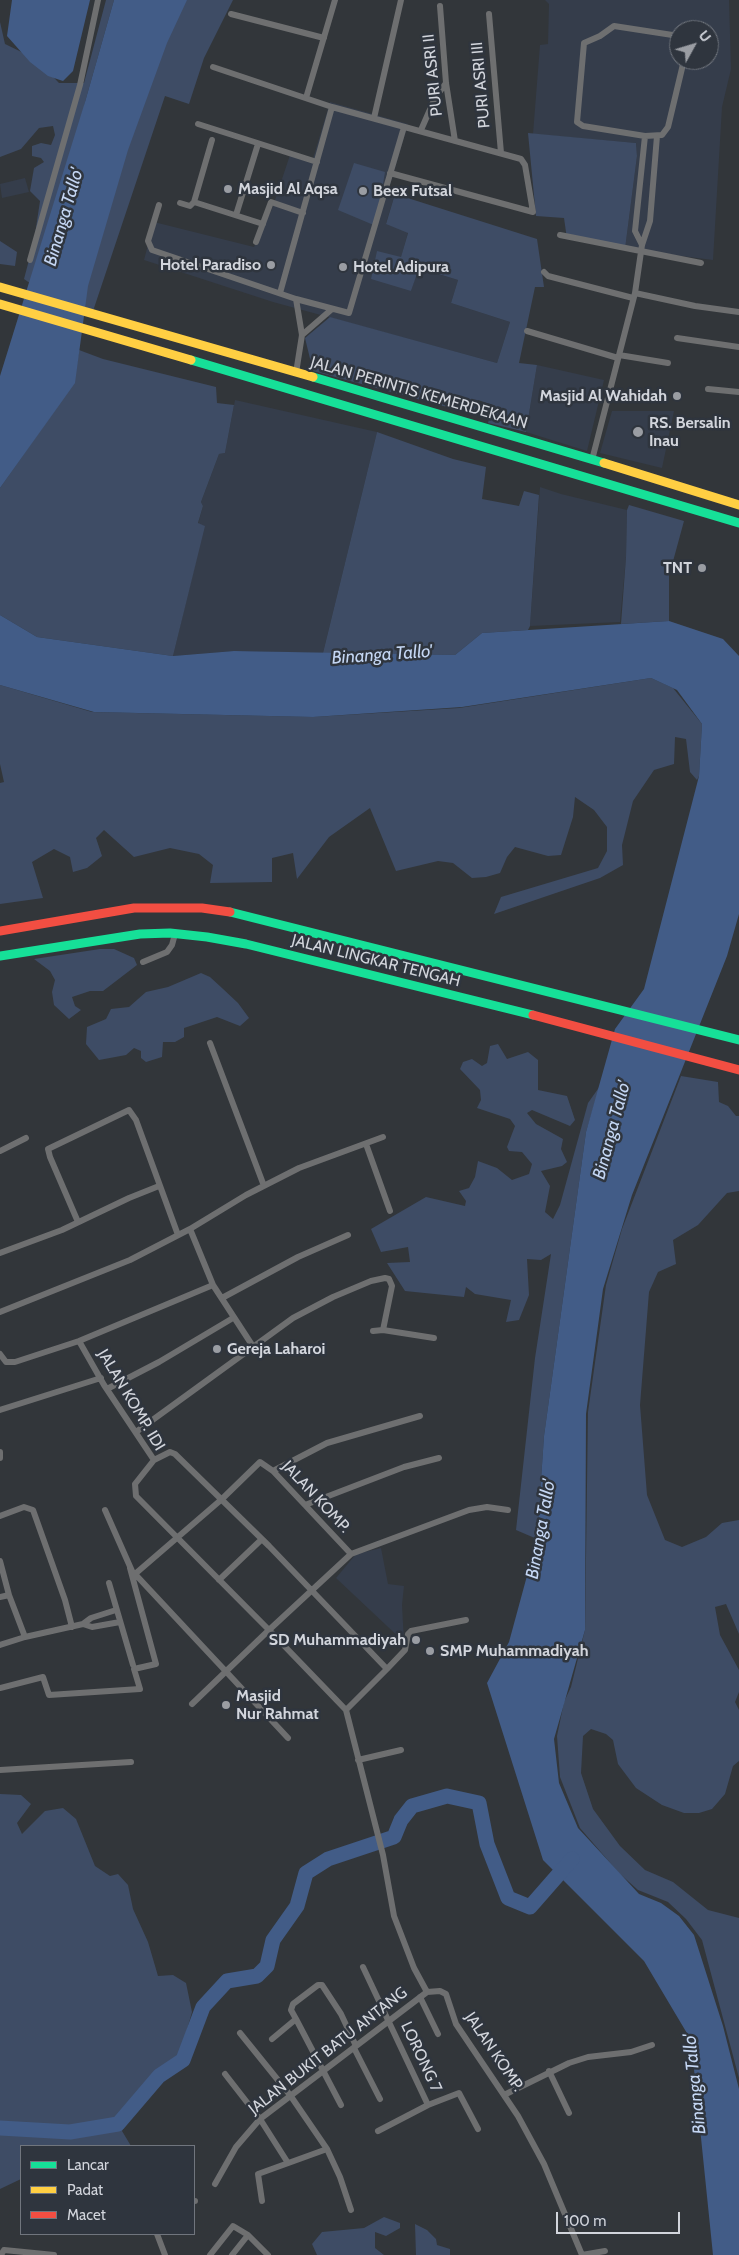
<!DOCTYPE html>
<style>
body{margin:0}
#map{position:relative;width:739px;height:2255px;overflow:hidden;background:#32363a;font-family:Cabin,sans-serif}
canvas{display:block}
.legend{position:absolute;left:20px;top:2145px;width:175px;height:90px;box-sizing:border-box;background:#2f353e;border:1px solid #70757d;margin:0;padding:6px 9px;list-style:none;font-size:15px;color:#d2d5dc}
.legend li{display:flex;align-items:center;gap:10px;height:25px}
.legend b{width:25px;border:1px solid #70757d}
.north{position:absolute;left:669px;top:20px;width:50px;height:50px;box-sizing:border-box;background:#2f353e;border:1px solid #70757d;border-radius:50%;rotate:51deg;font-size:14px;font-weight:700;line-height:20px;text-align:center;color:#d2d5dc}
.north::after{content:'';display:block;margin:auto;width:18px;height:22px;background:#9a9da3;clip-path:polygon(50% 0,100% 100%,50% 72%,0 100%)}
.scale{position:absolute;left:556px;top:2212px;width:124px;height:22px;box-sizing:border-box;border:2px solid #d2d5dc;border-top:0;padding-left:6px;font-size:15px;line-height:18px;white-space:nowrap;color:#d2d5dc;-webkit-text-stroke:4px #2f353e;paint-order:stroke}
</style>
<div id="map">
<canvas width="739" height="2255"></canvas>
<ul class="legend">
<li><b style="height:6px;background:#16e098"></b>Lancar</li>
<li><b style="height:6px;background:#ffcf43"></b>Padat</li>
<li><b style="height:6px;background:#f24e42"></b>Macet</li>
</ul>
<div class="north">U</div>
<div class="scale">100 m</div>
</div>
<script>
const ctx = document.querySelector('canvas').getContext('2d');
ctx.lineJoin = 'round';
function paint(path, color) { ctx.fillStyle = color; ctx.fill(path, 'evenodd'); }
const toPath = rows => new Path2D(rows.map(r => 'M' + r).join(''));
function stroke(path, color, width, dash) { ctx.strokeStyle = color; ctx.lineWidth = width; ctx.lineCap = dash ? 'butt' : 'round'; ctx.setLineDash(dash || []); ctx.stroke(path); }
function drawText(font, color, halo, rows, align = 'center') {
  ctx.font = font + ' Cabin,sans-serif'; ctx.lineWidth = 5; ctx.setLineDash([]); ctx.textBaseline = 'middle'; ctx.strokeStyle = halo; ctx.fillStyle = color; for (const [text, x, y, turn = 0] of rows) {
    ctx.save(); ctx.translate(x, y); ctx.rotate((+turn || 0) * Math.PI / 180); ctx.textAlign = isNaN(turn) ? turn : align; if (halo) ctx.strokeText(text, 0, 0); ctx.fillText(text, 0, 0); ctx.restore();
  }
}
paint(toPath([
 [545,0,729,0,731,69,722,107,713,260,625,249,637,156,636,143,533,134,540,45,548,44,549,4],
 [679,30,709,30,709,60,679,60],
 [330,102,408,124,388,192,395,194,386,223,408,232,401,258,411,291,418,268,458,280,451,303,510,322,497,363,273,302,144,260,154,222,254,247,272,209,290,155,312,162],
 [25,178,29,192,2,198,0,184],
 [537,365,604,380,587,451,526,432],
 [235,400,377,432,323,653,234,651,173,656,204,526,198,524,203,506,201,502,219,454,225,453],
 [612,411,674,411,662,468,600,453],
 [540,487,561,494,627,510,626,557,620,622,530,626],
 [381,1548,388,1584,404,1586,402,1605,404,1642,336,1578,356,1554]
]), '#353d4b');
paint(toPath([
 [106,0,114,0,85,102,78,154,40,290,24,279,34,241,40,201,30,191,34,168,44,162,41,158,32,156,32,146,41,143,51,145,55,135,53,126,39,128,21,149,0,157,0,22,5,44,36,59,59,83,84,83],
 [179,0,233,0,204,58,189,104,165,96,93,311,79,304,79,280],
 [528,133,636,143,637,156,625,249,567,239,564,218,536,216],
 [354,163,385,172,376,226,338,210],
 [395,194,537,239,544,287,535,287,519,363,537,365,526,432,488,423,493,405,478,400,473,414,313,371,305,338,330,317,497,363,510,322,451,303,458,280,419,268,411,291,371,279,377,251,401,257,408,233,386,224],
 [0,241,17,252,15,266,0,264],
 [79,350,103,359,216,387,217,403,234,405,225,453,219,454,201,502,203,506,198,523,205,526,173,656,37,637,0,615,0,488,74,383],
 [377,432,453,459,486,467,482,499,519,506,524,491,539,495,530,626,528,630,482,633,455,655,323,653],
 [629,505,684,521,669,576,669,621,621,624,626,557,627,510],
 [651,678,673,688,702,724,699,776,697,780,690,772,686,739,675,737,674,764,654,770,633,801,622,845,623,865,600,878,494,914,501,897,598,868,607,851,607,827,594,810,575,797,573,817,561,855,548,856,515,847,507,857,500,873,486,877,472,878,453,863,438,861,396,871,370,808,329,837,297,879,293,853,272,858,272,882,210,883,213,865,199,854,170,848,134,857,104,830,96,838,102,856,87,868,73,872,70,857,54,849,32,862,43,898,0,904,0,783,4,782,0,764,0,685,92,712,313,717,459,708],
 [100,949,114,949,134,958,137,965,103,991,90,991,72,997,75,1006,81,1010,69,1019,54,1005,52,992,55,980,50,971,34,959],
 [201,973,210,977,222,988,238,1003,249,1018,240,1026,217,1017,184,1028,184,1037,175,1042,163,1042,162,1057,146,1062,141,1058,141,1051,134,1048,126,1055,99,1060,86,1044,87,1027,106,1019,111,1009,129,1007,146,992,168,987],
 [498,1044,507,1059,528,1052,538,1060,538,1090,567,1096,575,1120,570,1126,532,1110,527,1113,536,1124,563,1139,561,1149,567,1162,562,1166,541,1171,550,1186,545,1212,553,1219,560,1205,588,1103,600,1086,586,1132,544,1436,537,1539,516,1530,535,1358,551,1254,541,1260,527,1259,529,1295,519,1320,506,1322,511,1300,475,1294,466,1287,464,1297,405,1291,387,1263,410,1262,408,1247,381,1252,371,1229,426,1197,465,1206,466,1201,459,1191,469,1188,475,1177,478,1161,497,1168,512,1180,529,1174,532,1164,522,1152,509,1151,507,1147,515,1126,510,1119,477,1108,481,1100,480,1090,460,1069,463,1062,472,1059,482,1066,487,1063,490,1046],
 [681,1076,718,1082,719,1102,728,1106,736,1116,739,1116,739,1191,727,1193,698,1225,673,1240,676,1264,658,1272,649,1292,640,1405,647,1495,665,1540,682,1547,706,1537,722,1523,739,1520,739,1634,726,1604,715,1607,720,1635,739,1670,739,1692,735,1702,739,1710,739,1761,733,1766,725,1794,712,1809,699,1813,684,1813,662,1805,636,1788,618,1764,613,1740,606,1734,591,1729,583,1736,581,1773,593,1809,620,1846,645,1870,673,1882,708,1910,739,1918,739,2078,702,1940,686,1919,668,1902,638,1890,619,1873,580,1828,560,1777,557,1736,564,1702,571,1687,585,1630,588,1412,606,1285,622,1229],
 [0,1794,21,1795,31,1804,17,1823,22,1834,45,1811,63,1808,76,1819,95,1866,110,1876,118,1874,128,1885,133,1909,148,1942,158,1976,173,1975,186,1983,192,2012,179,2058,155,2075,122,2131,131,2146,21,2146,21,2179,0,2189],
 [384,2217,400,2223,400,2228,386,2236,375,2232,375,2248,384,2255,317,2255,312,2244,322,2232,364,2228],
 [415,2224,427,2230,436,2239,437,2245,450,2249,450,2255,416,2255]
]), '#3e4c65');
paint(toPath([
 [12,0,90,0,73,71,63,81,48,76,30,62,7,36],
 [114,0,187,0,167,43,128,150,88,286,75,383,0,488,0,376,85,102],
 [0,615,37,637,173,656,234,651,455,655,482,633,669,621,723,639,739,656,739,914,727,956,632,1195,603,1289,586,1414,585,1630,554,1739,559,1783,578,1828,639,1894,661,1903,679,1916,694,1935,723,2026,739,2089,739,2255,713,2255,691,2040,644,1961,543,1860,487,1683,509,1642,537,1539,544,1436,586,1132,615,1029,644,989,699,776,702,724,677,690,651,678,462,707,313,717,94,712,0,685]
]), '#425c87');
stroke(toPath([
 [0,2128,70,2132,118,2124,159,2076,183,2060,203,2007,227,1981,257,1976,267,1966,273,1940,297,1906,306,1873,328,1859,394,1837,401,1820,412,1806,447,1796,479,1803,487,1844,508,1898,530,1907,572,1859]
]), '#425c87', 15);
stroke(toPath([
 [440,6,446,83,455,141],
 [231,14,324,38],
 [489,14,501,153],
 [679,36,614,26,600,36,584,43,577,122,583,126,645,136,662,135,668,127,684,60],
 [213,67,332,107,521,159,525,165,533,212,390,173],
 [306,98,335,0],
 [374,118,401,0],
 [198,124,317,162],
 [421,130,435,98,446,83],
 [194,202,212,140],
 [180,203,190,206,194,202,263,224],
 [159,205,148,241,152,250,296,299,349,313,404,127],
 [236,215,258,144],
 [560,235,701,263],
 [256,242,271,202,303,213],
 [642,245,635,231,645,136],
 [30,260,80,85,98,0],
 [544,272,548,276,633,298],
 [280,293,332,107],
 [635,293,695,306,739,312],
 [296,299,302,335,296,373],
 [527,331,618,358],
 [302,335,332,309],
 [677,338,739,347],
 [619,355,668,363],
 [708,389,739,392],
 [592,460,635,293,642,245,650,221,657,136],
 [143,962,167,952,172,945,175,934],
 [210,1043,264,1186],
 [366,1144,390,1211],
 [0,1151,26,1138],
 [78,1222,50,1157,48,1149,129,1110,136,1120,178,1235],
 [0,1253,62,1230,129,1198,159,1186],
 [222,1298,298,1257,348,1235],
 [0,1312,130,1260,190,1229],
 [373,1331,383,1330,434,1338],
 [79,1341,104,1385,154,1460],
 [254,1348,213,1285,190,1229,246,1195,299,1168,383,1137],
 [0,1354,6,1362,15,1362,79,1341,213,1285],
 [107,1389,159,1362,233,1318],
 [0,1410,101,1378],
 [136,1432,293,1318,333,1297,371,1281,385,1278,389,1279,392,1286,383,1330],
 [0,1452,0,1458],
 [273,1471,327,1443,420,1416],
 [305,1505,404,1467,439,1458],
 [105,1510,132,1571],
 [0,1516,24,1507,33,1510,65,1600,72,1627],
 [351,1554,469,1510,487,1507,508,1510],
 [0,1561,9,1595,25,1637],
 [219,1580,262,1539],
 [109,1583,133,1665],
 [0,1597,9,1595],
 [83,1624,92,1627,120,1622],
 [0,1645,25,1637,83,1624,91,1618,116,1610],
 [387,1669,405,1650,408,1634,411,1631,466,1620],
 [0,1688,43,1677,49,1695,140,1689,134,1669,156,1664,130,1568],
 [192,1704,269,1630,136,1496,135,1484,154,1460,170,1452,175,1454,269,1546,387,1669,346,1710],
 [288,1738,135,1574,222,1499,260,1462,273,1471,351,1554,269,1630,346,1710,383,1855,394,1916,414,1968,427,1992,440,1991,446,1994,456,2024,518,2116,544,2164,582,2255,605,2251],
 [358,1760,401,1750],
 [0,1770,131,1762],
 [363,1967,428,2105,459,2093,478,2129],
 [420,1997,438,2034],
 [296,2019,291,2010,293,2004,318,1985,322,1985,341,2014,356,2046],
 [240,2033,290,2095,327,2149,340,2177,351,2210],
 [272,2039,296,2019,341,2105],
 [354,2048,380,2099],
 [549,2071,569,2113],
 [225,2074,260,2119,288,2163],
 [506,2094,569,2063,588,2057,631,2052,652,2045],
 [378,2131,428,2105],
 [215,2184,236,2147,260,2119,427,1992],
 [194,2201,195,2201],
 [262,2201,258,2174,327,2149],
 [157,2234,165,2255],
 [1,2255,4,2250,54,2255],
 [210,2255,233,2226,248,2235,268,2255],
 [232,2255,248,2235]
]), '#6e6f70', 6);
stroke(toPath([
 [191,360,739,523],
 [313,377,604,463],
 [230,912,739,1040],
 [0,956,140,934,170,933,207,937,246,944,533,1015]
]), '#16e098', 9);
stroke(toPath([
 [0,287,313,377],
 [0,304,191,360],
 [604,463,739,505]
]), '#ffcf43', 9);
stroke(toPath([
 [0,931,134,908,202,908,230,912],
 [533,1015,739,1070]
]), '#f24e42', 9);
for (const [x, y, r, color] of [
 [228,189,5,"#9a9da3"],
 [363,191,5,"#9a9da3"],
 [271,265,5,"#9a9da3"],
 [343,267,5,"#9a9da3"],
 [677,396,5,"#9a9da3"],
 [638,432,6,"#9a9da3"],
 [702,568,5,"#9a9da3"],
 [217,1349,5,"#9a9da3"],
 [416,1640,5,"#9a9da3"],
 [430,1651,5,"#9a9da3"],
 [226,1705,5,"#9a9da3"]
]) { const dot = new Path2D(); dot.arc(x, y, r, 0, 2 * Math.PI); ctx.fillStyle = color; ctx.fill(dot); stroke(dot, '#2f353e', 2); }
drawText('16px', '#d2d5dc', '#2f353e', [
 ["PURI ASRI II",433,75,-96],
 ["PURI ASRI III",481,85,-95],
 ["JALAN PERINTIS KEMERDEKAAN",419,393,16],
 ["JALAN LINGKAR TENGAH",376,961,14],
 ["JALAN KOMP. IDI",131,1400,59],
 ["JALAN KOMP.",316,1497,47],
 ["JALAN BUKIT BATU ANTANG",328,2051,-38],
 ["JALAN KOMP.",494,2052,56],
 ["LORONG 7",421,2057,65]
]);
drawText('bold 16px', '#d2d5dc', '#2f353e', [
 ["Masjid Al Aqsa",238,189],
 ["Beex Futsal",373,191],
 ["Hotel Paradiso",261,265,"right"],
 ["Hotel Adipura",353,267],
 ["Masjid Al Wahidah",667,396,"right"],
 ["RS. Bersalin",649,423],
 ["Inau",649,441],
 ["TNT",692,568,"right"],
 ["Gereja Laharoi",227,1349],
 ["SD Muhammadiyah",406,1640,"right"],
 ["SMP Muhammadiyah",440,1651],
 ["Masjid",236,1696],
 ["Nur Rahmat",236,1714]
], 'left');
drawText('italic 18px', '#c4d6f3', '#2f353e', [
 ["Binanga Tallo'",64,217,-74],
 ["Binanga Tallo'",382,655,-4],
 ["Binanga Tallo'",612,1130,-75],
 ["Binanga Tallo'",541,1529,-80],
 ["Binanga Tallo'",695,2084,-96]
]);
</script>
